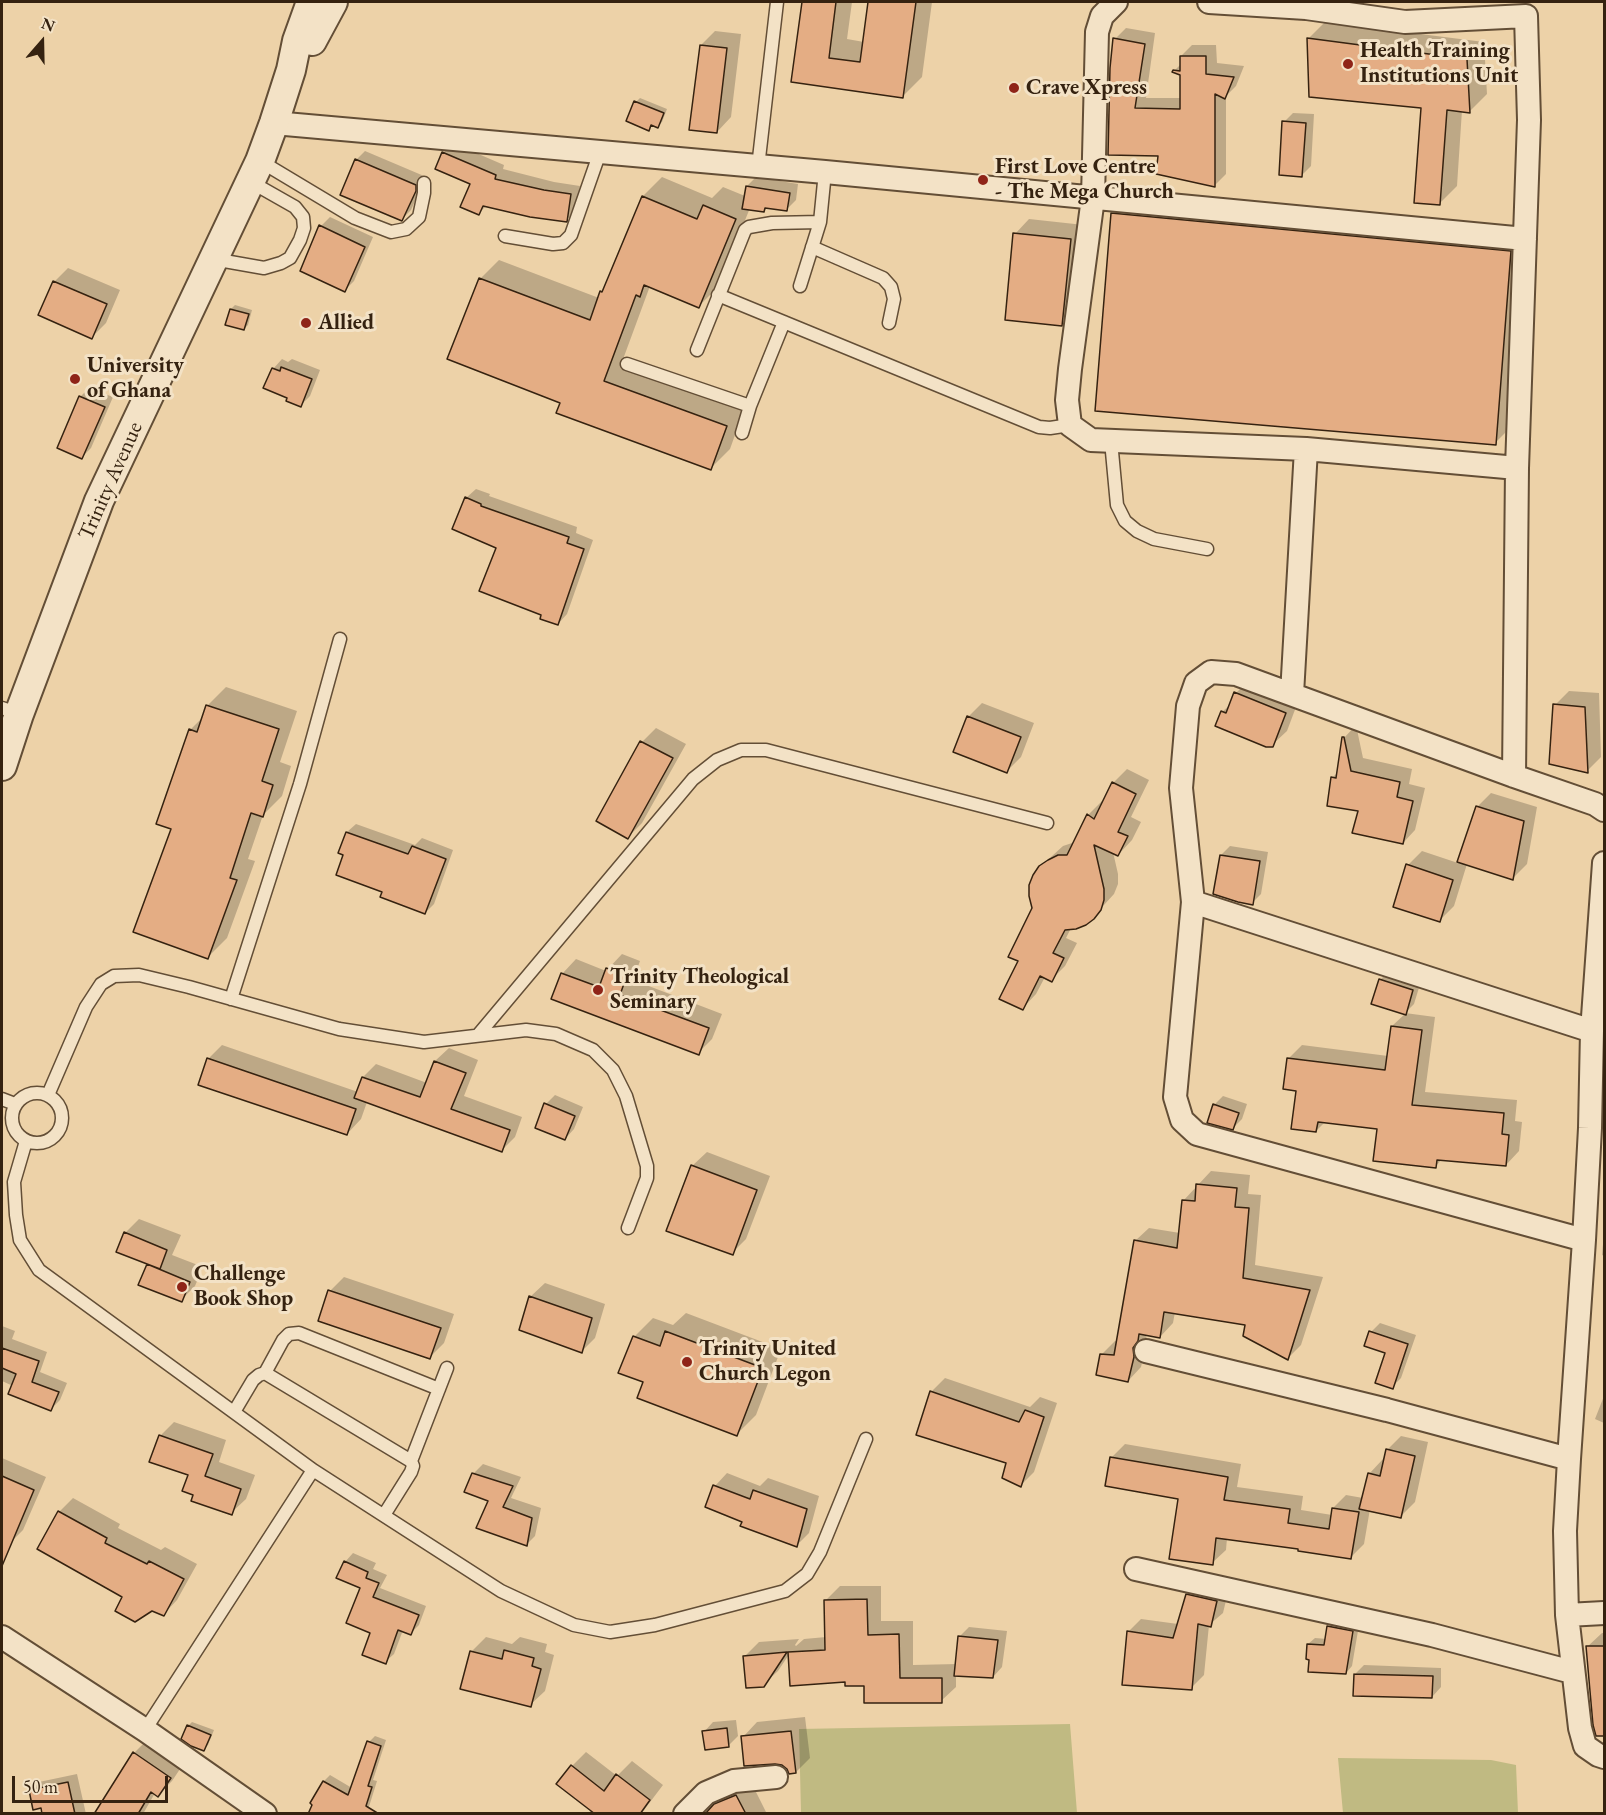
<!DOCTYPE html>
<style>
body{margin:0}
#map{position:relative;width:1606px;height:1815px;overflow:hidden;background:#edd2a8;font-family:"EB Garamond",serif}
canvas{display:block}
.frame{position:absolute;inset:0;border:3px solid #352210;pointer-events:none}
.north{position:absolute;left:12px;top:12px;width:60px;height:60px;-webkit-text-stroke:4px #f3e2c6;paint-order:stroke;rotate:20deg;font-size:16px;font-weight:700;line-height:24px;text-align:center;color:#352210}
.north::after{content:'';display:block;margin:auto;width:21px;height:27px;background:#352210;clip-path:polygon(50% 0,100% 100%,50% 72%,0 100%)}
.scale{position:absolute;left:12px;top:1776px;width:156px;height:27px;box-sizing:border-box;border:3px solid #352210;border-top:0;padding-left:8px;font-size:18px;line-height:21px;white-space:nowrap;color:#352210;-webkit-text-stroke:4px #f3e2c6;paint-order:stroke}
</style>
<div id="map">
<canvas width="1606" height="1815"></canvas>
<div class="frame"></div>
<div class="north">N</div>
<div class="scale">50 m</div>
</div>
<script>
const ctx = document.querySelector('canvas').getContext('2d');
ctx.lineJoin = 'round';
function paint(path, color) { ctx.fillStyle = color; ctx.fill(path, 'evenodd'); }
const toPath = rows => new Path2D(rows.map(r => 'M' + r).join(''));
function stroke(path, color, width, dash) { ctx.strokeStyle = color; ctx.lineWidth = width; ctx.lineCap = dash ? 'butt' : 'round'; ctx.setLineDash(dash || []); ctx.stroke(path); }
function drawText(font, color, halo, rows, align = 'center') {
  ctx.font = font + ' "EB Garamond",serif'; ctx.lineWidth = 6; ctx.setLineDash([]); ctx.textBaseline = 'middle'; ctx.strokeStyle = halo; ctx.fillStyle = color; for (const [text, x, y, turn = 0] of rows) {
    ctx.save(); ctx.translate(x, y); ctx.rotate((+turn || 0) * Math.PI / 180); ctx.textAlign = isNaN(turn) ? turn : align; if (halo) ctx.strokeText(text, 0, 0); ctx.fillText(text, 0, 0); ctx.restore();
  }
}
paint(toPath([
 [1070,1724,1077,1813,801,1813,799,1729],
 [1338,1758,1491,1760,1516,1765,1518,1813,1343,1813]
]), '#c0ba82');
paint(toPath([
 [804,2,852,2,847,39,864,42,870,2,932,2,922,77,903,96,793,81],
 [1325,22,1484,42,1487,94,1470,111,1462,110,1457,186,1440,203,1423,106,1308,39],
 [1126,28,1155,33,1146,98,1181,98,1181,75,1174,71,1181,64,1181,56,1192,45,1216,45,1217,63,1244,66,1236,86,1226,96,1226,174,1215,185,1159,154,1110,153,1115,39],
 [715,31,741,34,731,117,717,132,701,45],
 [640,98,667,109,662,122,658,126,653,125,648,130,636,102],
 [1293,113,1314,114,1311,166,1302,175,1284,122],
 [453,143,504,165,503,169,554,182,580,186,576,211,566,220,487,205,479,213,472,183,443,153],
 [365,151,424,176,424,181,411,210,402,219,356,160],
 [662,177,712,198,723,187,745,196,747,186,756,177,798,184,796,200,786,210,768,207,764,211,750,208,718,287,699,306,650,286,622,362,745,407,730,449,711,468,561,402,480,279,499,260,599,298,643,196],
 [1131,195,1529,233,1514,424,1495,443,1112,214],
 [330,217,373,237,354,281,345,290,321,226],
 [1029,219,1084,225,1075,311,1061,325,1015,234],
 [68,268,120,290,106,323,92,337,54,282],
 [235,305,252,310,248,325,244,329,231,309],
 [282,359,288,362,292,359,320,370,310,396,301,405,273,369],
 [89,388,113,397,91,448,82,457,80,397],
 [476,489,490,494,489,496,577,527,576,533,593,540,567,614,558,624,498,547,466,498],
 [1250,679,1299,699,1287,731,1272,745,1222,712,1232,703,1236,693],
 [226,687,297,711,280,762,291,766,282,796,263,815,248,859,255,861,227,938,208,957,173,828,190,730,204,716,207,706],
 [1569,691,1599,693,1601,757,1587,771,1555,705],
 [982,703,1034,723,1021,757,1007,771,968,717],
 [1356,725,1363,758,1412,769,1409,784,1425,788,1415,830,1403,843,1333,777,1338,772,1344,738],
 [656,728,686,744,642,823,628,837,598,820,642,742],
 [1127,769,1149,780,1131,817,1141,822,1132,840,1118,855,1113,852,1118,874,1118,884,1114,894,1093,917,1071,928,1066,938,1077,943,1065,966,1051,980,1045,977,1036,994,1022,1009,1020,961,1033,908,1040,867,1063,846,1075,842,1088,815,1102,801,1104,802,1113,783],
 [1491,793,1537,807,1527,864,1513,878,1467,864,1454,906,1440,920,1408,865,1422,851,1458,863,1477,807],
 [356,824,415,845,422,838,453,850,434,904,425,913,384,891,345,854,340,852,347,832],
 [1230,846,1268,852,1261,894,1252,903,1221,855],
 [622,954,640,961,633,980,722,1014,712,1039,698,1053,562,974,576,959,606,971],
 [1389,971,1421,981,1414,1004,1405,1013,1435,1017,1425,1092,1517,1100,1515,1121,1522,1122,1519,1151,1506,1165,1442,1159,1435,1167,1375,1159,1378,1127,1326,1121,1316,1131,1293,1128,1298,1090,1285,1088,1289,1058,1302,1045,1388,1056,1392,1026,1406,1013,1373,1003,1380,980],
 [222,1045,358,1092,363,1077,376,1064,427,1083,435,1061,449,1048,478,1060,464,1096,522,1117,515,1137,502,1150,367,1102,361,1119,347,1134,208,1059],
 [555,1095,583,1107,574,1129,565,1139,546,1104],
 [1223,1096,1247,1104,1242,1119,1233,1128,1214,1105],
 [707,1152,770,1176,746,1239,732,1253,692,1166],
 [1211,1171,1250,1175,1248,1194,1261,1195,1255,1265,1323,1277,1301,1345,1288,1358,1246,1324,1175,1312,1173,1323,1160,1337,1146,1334,1147,1342,1141,1367,1128,1381,1102,1354,1115,1341,1118,1341,1135,1241,1149,1228,1180,1233,1183,1201],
 [139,1219,181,1235,172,1255,203,1267,195,1286,181,1300,148,1265,150,1263,125,1233],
 [1604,1233,1604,1256,1602,1255],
 [344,1277,454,1314,444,1343,430,1357,330,1291],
 [545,1283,605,1304,595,1338,581,1352,530,1297],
 [686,1313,781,1349,756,1415,737,1434,645,1381,634,1337,653,1318,673,1325],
 [1380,1323,1416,1335,1401,1378,1392,1387,1387,1352,1371,1332],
 [2,1326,15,1331,12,1339,47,1352,40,1372,67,1383,60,1400,51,1409,13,1386,2,1381],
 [945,1378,1030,1407,1040,1397,1057,1403,1034,1472,1020,1486,1008,1462,931,1392],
 [1604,1396,1604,1423,1595,1419],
 [174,1422,226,1440,219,1462,255,1475,246,1499,231,1513,195,1494,190,1475,160,1436],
 [1401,1436,1428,1442,1415,1502,1401,1516,1370,1509,1364,1544,1351,1557,1300,1547,1227,1538,1226,1550,1212,1563,1179,1498,1111,1458,1125,1444,1241,1464,1237,1487,1303,1496,1301,1510,1332,1515,1333,1508,1346,1495,1363,1498,1369,1474,1383,1459,1385,1460,1387,1450],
 [2,1458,46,1477,23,1530,10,1543,2,1541],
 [483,1464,521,1477,511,1498,541,1508,535,1536,526,1545,490,1500,473,1474],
 [727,1473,760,1486,768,1478,819,1496,809,1533,797,1545,744,1521,715,1486],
 [73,1498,120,1524,118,1528,161,1550,165,1547,197,1564,177,1600,163,1615,124,1596,59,1512],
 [353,1553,376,1563,373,1569,387,1575,380,1588,426,1606,419,1625,411,1633,403,1630,394,1654,385,1662,372,1632,362,1588,345,1562],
 [1201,1582,1229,1588,1223,1613,1209,1625,1204,1675,1191,1688,1128,1632,1141,1619,1178,1624,1188,1595],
 [840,1586,881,1586,881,1621,913,1621,913,1665,957,1664,960,1636,969,1627,1007,1631,1002,1667,993,1677,956,1674,956,1687,941,1701,846,1681,790,1653,778,1671,763,1685,745,1656,759,1642,799,1639,795,1645,796,1646,804,1639,826,1637,826,1600],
 [1335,1620,1359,1625,1352,1666,1346,1673,1308,1644,1315,1638,1327,1639,1329,1626],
 [1602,1633,1604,1633,1604,1704,1587,1647],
 [486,1637,512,1644,520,1637,547,1644,545,1652,554,1655,545,1691,530,1705,462,1688,472,1651],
 [1364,1665,1441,1668,1441,1687,1432,1697,1355,1674],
 [805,1717,810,1758,796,1772,743,1737,757,1722],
 [736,1720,738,1736,729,1745,704,1732,713,1722],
 [192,1722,214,1730,208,1745,204,1749,188,1726],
 [375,1736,386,1740,373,1780,377,1781,367,1813,312,1803,324,1781,330,1775,352,1788,369,1742],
 [148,1739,184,1763,172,1781,158,1795,155,1793,143,1814,96,1814,134,1753],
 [586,1752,617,1776,632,1761,663,1785,641,1814,588,1814,592,1809,572,1766],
 [77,1774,86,1814,43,1814,42,1806,30,1791,39,1782],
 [751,1782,767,1814,710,1814,709,1811,730,1791]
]), '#0003');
const building = toPath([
 [802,2,836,2,829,58,860,62,868,2,916,2,903,98,791,82,802,2],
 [1113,38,1145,44,1135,108,1180,109,1180,75,1172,72,1173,70,1180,71,1180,56,1206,56,1206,74,1234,77,1225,99,1215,94,1215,187,1156,174,1158,156,1108,155,1110,68,1113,38],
 [1307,38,1467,59,1470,113,1447,110,1440,205,1414,203,1421,108,1309,97,1307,38],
 [700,45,727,48,717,133,689,130,700,45],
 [634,101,664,113,658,128,651,125,649,131,626,121,634,101],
 [1282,121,1306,123,1302,177,1279,175,1282,121],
 [442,152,496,175,495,179,544,190,571,194,567,222,530,217,483,206,479,215,460,207,470,184,435,169,442,152],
 [355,159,416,185,416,191,402,221,340,195,355,159],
 [746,186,790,193,787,211,765,208,764,212,742,209,746,186],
 [642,196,697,219,703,205,736,219,699,308,644,285,640,297,636,295,604,381,727,426,711,470,556,413,560,403,447,359,479,278,590,320,600,291,602,292,642,196],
 [1111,213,1511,251,1496,445,1095,411,1111,213],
 [319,225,365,247,345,292,300,271,319,225],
 [1013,233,1071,239,1062,326,1005,320,1013,233],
 [53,281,107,304,92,339,38,315,53,281],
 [230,309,249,314,244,330,225,325,230,309],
 [281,367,312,379,301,407,286,401,287,398,263,388,272,368,280,371,281,367],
 [79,396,105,407,82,459,57,448,79,396],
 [465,497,481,504,481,506,569,537,567,543,584,549,558,625,540,619,541,615,479,591,496,548,452,529,465,497],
 [1234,692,1286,713,1273,747,1266,747,1215,726,1221,711,1226,713,1234,692],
 [1553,704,1585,707,1588,773,1549,764,1553,704],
 [206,705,279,729,262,781,273,785,263,817,251,813,230,878,237,880,208,959,133,932,171,829,156,824,189,729,197,732,206,705],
 [967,716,1021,737,1007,773,953,752,967,716],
 [1342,737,1344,737,1351,771,1400,782,1397,797,1413,801,1403,844,1352,833,1358,811,1327,806,1331,777,1336,778,1342,737],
 [640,741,673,758,628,839,596,821,640,741],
 [1112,782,1136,794,1118,832,1128,836,1118,856,1094,845,1104,889,1104,900,1101,910,1094,919,1086,925,1076,929,1065,930,1053,953,1064,958,1052,982,1040,976,1023,1010,999,999,1018,961,1008,957,1032,908,1029,896,1029,885,1033,875,1039,866,1048,860,1058,855,1067,855,1087,814,1094,819,1112,782],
 [1476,806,1524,821,1513,880,1457,862,1476,806],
 [346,832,408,854,412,846,446,859,425,914,380,897,382,892,336,875,343,855,338,853,346,832],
 [1220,855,1260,861,1253,905,1238,902,1213,894,1220,855],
 [1406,864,1453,880,1440,922,1393,907,1406,864],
 [606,968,627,975,620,995,709,1028,699,1055,551,999,561,973,599,987,606,968],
 [1379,979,1413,990,1406,1015,1371,1004,1379,979],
 [1391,1026,1422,1030,1412,1105,1504,1113,1502,1134,1509,1135,1506,1166,1437,1160,1436,1168,1373,1161,1377,1129,1318,1122,1316,1132,1291,1129,1296,1091,1283,1089,1287,1058,1385,1070,1391,1026],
 [207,1058,356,1109,347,1135,198,1085,207,1058],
 [434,1061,466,1073,451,1109,510,1130,502,1152,354,1098,362,1077,420,1097,434,1061],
 [544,1103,575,1116,565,1140,535,1128,544,1103],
 [1213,1104,1239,1113,1233,1130,1207,1123,1213,1104],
 [691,1165,757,1190,733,1255,666,1231,691,1165],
 [1196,1184,1237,1188,1235,1207,1249,1208,1243,1278,1310,1290,1288,1360,1243,1336,1245,1325,1164,1312,1160,1338,1139,1334,1138,1341,1133,1348,1134,1357,1128,1382,1096,1375,1100,1354,1114,1355,1134,1240,1177,1248,1182,1200,1195,1201,1196,1184],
 [124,1232,167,1250,160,1269,116,1252,124,1232],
 [147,1264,190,1282,182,1302,138,1285,147,1264],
 [328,1290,441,1328,430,1359,318,1321,328,1290],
 [529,1296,592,1318,582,1353,519,1330,529,1296],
 [665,1331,763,1368,737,1436,637,1398,643,1382,618,1373,633,1336,660,1346,665,1331],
 [1369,1331,1408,1344,1393,1389,1375,1383,1385,1353,1364,1346,1369,1331],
 [2,1348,39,1361,32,1382,59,1392,51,1411,8,1394,16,1374,2,1368,2,1348],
 [930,1391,1019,1422,1025,1410,1044,1417,1021,1487,1002,1478,1006,1463,916,1435,930,1391],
 [159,1435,213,1454,205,1476,241,1489,232,1515,191,1501,193,1495,182,1491,188,1475,149,1462,159,1435],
 [1386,1449,1415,1456,1401,1518,1359,1509,1368,1473,1380,1476,1386,1449],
 [1110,1457,1228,1477,1224,1500,1290,1509,1288,1523,1329,1529,1332,1508,1359,1512,1351,1559,1298,1551,1298,1549,1216,1538,1213,1565,1169,1559,1178,1499,1105,1486,1110,1457],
 [472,1473,513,1486,503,1507,532,1518,527,1546,476,1528,488,1501,464,1492,472,1473],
 [2,1476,34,1490,2,1566,2,1476],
 [713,1485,750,1499,753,1490,807,1509,797,1547,740,1526,742,1522,705,1507,713,1485],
 [58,1511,107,1538,105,1543,147,1564,149,1561,184,1579,164,1616,152,1611,135,1622,115,1611,122,1597,37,1549,58,1511],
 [344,1561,368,1572,366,1578,379,1583,373,1597,419,1615,411,1635,398,1630,386,1664,362,1655,370,1633,346,1623,360,1588,336,1578,344,1561],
 [1186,1594,1217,1601,1211,1627,1198,1624,1192,1690,1122,1685,1127,1631,1173,1638,1186,1594],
 [867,1599,868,1635,899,1634,900,1678,942,1678,942,1703,864,1703,864,1686,845,1686,845,1682,790,1686,788,1652,825,1650,824,1600,867,1599],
 [1327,1626,1353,1631,1346,1674,1308,1672,1309,1660,1306,1659,1307,1644,1324,1645,1327,1626],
 [958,1636,998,1640,993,1678,954,1676,958,1636],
 [1586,1646,1605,1646,1605,1736,1596,1736,1593,1725,1586,1646],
 [504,1650,534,1658,532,1666,541,1669,531,1707,460,1689,470,1651,502,1659,504,1650],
 [787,1652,764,1687,746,1688,743,1656,787,1652],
 [1354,1674,1433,1676,1432,1698,1353,1696,1354,1674],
 [187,1725,211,1735,204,1751,191,1746,181,1739,187,1725],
 [727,1728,729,1747,705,1750,702,1731,727,1728],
 [791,1731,796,1773,789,1774,787,1769,782,1765,775,1764,744,1766,741,1736,791,1731],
 [367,1741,381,1746,368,1786,372,1787,366,1806,379,1814,308,1814,312,1805,310,1803,323,1781,348,1795,367,1741],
 [133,1752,171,1778,158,1797,151,1792,138,1814,94,1814,133,1752],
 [571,1765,604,1791,616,1774,650,1800,640,1814,595,1814,556,1784,571,1765],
 [68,1782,75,1814,42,1814,41,1808,33,1810,29,1790,68,1782],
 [736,1795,746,1814,705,1814,714,1804,736,1795]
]);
paint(building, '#e4ad84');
stroke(building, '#352210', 1.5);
const service = toPath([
 [260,161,355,218,391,232,406,229,419,217,424,193,424,183],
 [758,167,777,2],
 [505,236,553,244,563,243,571,235,600,152],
 [812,247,883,278,891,287,894,299,889,323],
 [213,259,264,268,281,263,290,258,300,240,304,228,303,217,295,207,251,182],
 [800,286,820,222,825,172],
 [718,295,1039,427,1050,428,1070,425],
 [697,350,745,230,749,227,772,223,820,222],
 [627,364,750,406],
 [742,433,750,406,784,322],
 [1111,441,1117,505,1125,521,1137,531,1154,539,1207,549],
 [2,708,19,714],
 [231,999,300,784,340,639],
 [478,1035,693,779,717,760,741,750,766,750,1047,823],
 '12 1118a25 25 0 1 1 50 0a25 25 0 1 1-50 0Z',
 [48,1095,86,1007,101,984,114,976,139,975,189,987,339,1029,424,1042,526,1030,556,1034,593,1050,613,1070,626,1096,647,1166,647,1178,628,1228],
 [2,1099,15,1104],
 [26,1141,14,1182,16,1215,20,1240,39,1270,313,1470,501,1591,574,1625,610,1632,655,1625,785,1591,807,1574,820,1552,866,1439],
 [265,1373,283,1340,289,1334,299,1333,439,1389],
 [234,1412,253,1380,259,1375,265,1373,411,1461,413,1466,411,1472,384,1515],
 [411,1461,447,1368],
 [145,1730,313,1470]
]);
const minor = toPath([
 [1116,2,1102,16,1097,32,1093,198,1070,369,1067,400,1070,425,1091,440,1306,449,1517,468],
 [1209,2,1306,8,1405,22,1526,16,1529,120,1517,468,1514,776],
 [274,123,825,172,1525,239],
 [1292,694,1306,449],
 [1604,863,1592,1031,1590,1128,1584,1240,1569,1459,1565,1531,1567,1615,1580,1728,1585,1746,1598,1755,1604,1757],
 [1193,902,1592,1031],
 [1584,1240,1197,1134,1182,1120,1175,1097,1193,902,1181,788,1188,706,1196,683,1211,672,1236,674,1514,776,1595,804,1604,810],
 [1146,1351,1387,1410,1569,1459],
 [1136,1569,1432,1635,1572,1672],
 [1567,1615,1604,1613],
 [2,1637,145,1730,265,1814],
 [685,1814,706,1793,734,1781,776,1777]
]);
const tertiary = toPath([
 [312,41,333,2],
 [2,766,19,714,99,501,260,161,274,123,291,70,297,41,311,2]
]);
stroke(service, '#634e36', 15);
stroke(minor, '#634e36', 26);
stroke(tertiary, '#634e36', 32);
stroke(service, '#f3e2c6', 12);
stroke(minor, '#f3e2c6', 22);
stroke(tertiary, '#f3e2c6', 28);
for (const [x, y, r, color] of [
 [1348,64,6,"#8f2418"],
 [1014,88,6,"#8f2418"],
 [983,180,6,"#8f2418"],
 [306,323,6,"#8f2418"],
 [75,379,6,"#8f2418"],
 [598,990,6,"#8f2418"],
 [182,1287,6,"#8f2418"],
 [687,1362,6,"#8f2418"]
]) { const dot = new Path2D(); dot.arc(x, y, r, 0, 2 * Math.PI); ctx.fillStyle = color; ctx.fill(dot); stroke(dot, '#f3e2c6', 2); }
drawText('bold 22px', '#352210', '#f3e2c6', [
 ["Health Training",1360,51],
 ["Institutions Unit",1360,76],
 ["Crave Xpress",1026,88],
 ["First Love Centre",995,167],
 ["- The Mega Church",995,192],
 ["Allied",318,323],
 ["University",87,366],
 ["of Ghana",87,391],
 ["Trinity Theological",610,977],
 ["Seminary",610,1002],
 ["Challenge",194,1274],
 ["Book Shop",194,1299],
 ["Trinity United",699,1349],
 ["Church Legon",699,1374]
], 'left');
drawText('22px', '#352210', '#f3e2c6', [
 ["Trinity Avenue",111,481,-66]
]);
</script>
